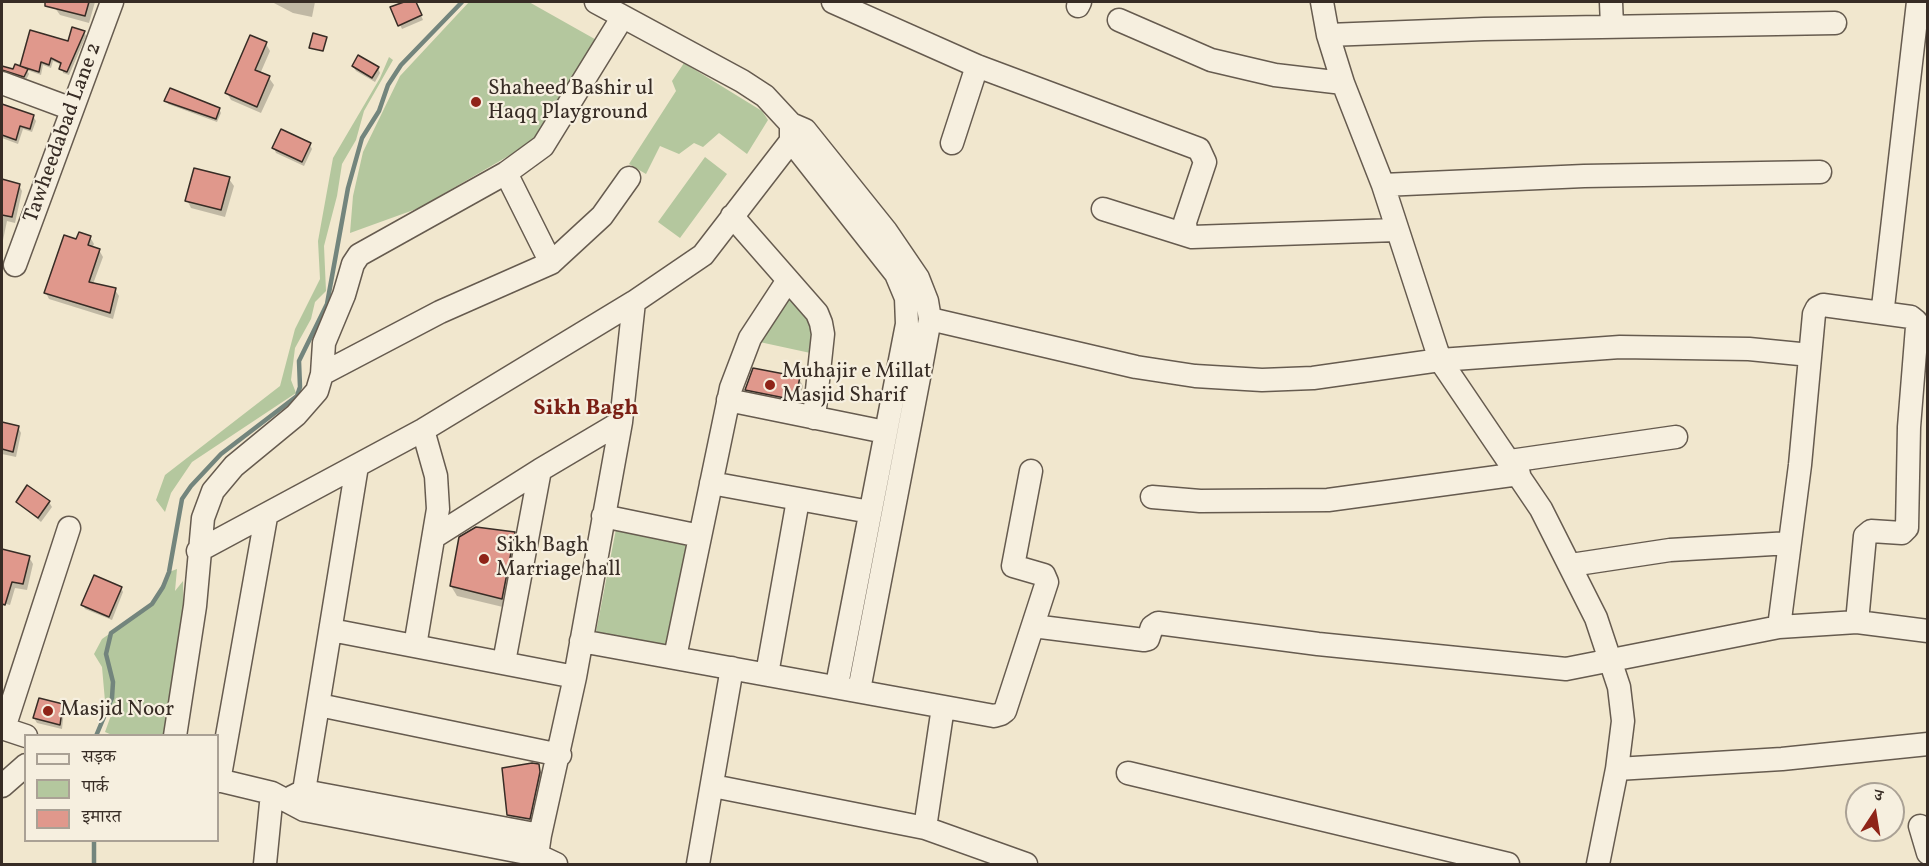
<!DOCTYPE html>
<meta charset="utf-8">
<style>
body{margin:0}
#map{position:relative;width:1929px;height:866px;overflow:hidden;background:#f1e7ce;font-family:Vollkorn,"Noto Serif Devanagari",serif}
canvas{display:block}
.frame{position:absolute;inset:0;border:3px solid #372c25;pointer-events:none}
.legend{position:absolute;left:24px;top:734px;width:195px;height:108px;box-sizing:border-box;background:#f6efdf;border:2px solid #aaa195;margin:0;padding:8px 10px;list-style:none;font-size:18px;color:#372c25}
.legend li{display:flex;align-items:center;gap:12px;height:30px}
.legend b{width:30px;border:2px solid #aaa195}
.north{position:absolute;left:1845px;top:782px;width:60px;height:60px;box-sizing:border-box;background:#f6efdf;border:2px solid #aaa195;border-radius:50%;rotate:12deg;font-size:16px;font-weight:700;line-height:24px;text-align:center;color:#372c25}
.north::after{content:'';display:block;margin:auto;width:21px;height:27px;background:#8f2418;clip-path:polygon(50% 0,100% 100%,50% 72%,0 100%)}
</style>
<div id="map">
<canvas width="1929" height="866"></canvas>
<div class="frame"></div>
<ul class="legend">
<li><b style="height:8px;background:#f6efdf"></b>सड़क</li>
<li><b style="height:16px;background:#b4c79e"></b>पार्क</li>
<li><b style="height:16px;background:#e0988c"></b>इमारत</li>
</ul>
<div class="north">उ</div>
</div>
<script>
const ctx = document.querySelector('canvas').getContext('2d');
ctx.lineJoin = 'round';
function paint(path, color) { ctx.fillStyle = color; ctx.fill(path, 'evenodd'); }
const toPath = rows => new Path2D(rows.map(r => 'M' + r).join(''));
function stroke(path, color, width, dash) { ctx.strokeStyle = color; ctx.lineWidth = width; ctx.lineCap = dash ? 'butt' : 'round'; ctx.setLineDash(dash || []); ctx.stroke(path); }
function drawText(font, color, halo, rows, align = 'center') {
  ctx.font = font + ' Vollkorn,serif'; ctx.lineWidth = 4.5; ctx.setLineDash([]); ctx.textBaseline = 'middle'; ctx.strokeStyle = halo; ctx.fillStyle = color; for (const [text, x, y, turn = 0] of rows) {
    ctx.save(); ctx.translate(x, y); ctx.rotate((+turn || 0) * Math.PI / 180); ctx.textAlign = isNaN(turn) ? turn : align; if (halo) ctx.strokeText(text, 0, 0); ctx.fillText(text, 0, 0); ctx.restore();
  }
}
paint(toPath([
 [469,2,529,2,600,42,541,137,419,208,350,233,353,196,363,152,400,76],
 [389,57,393,60,364,111,356,140,342,164,337,196,324,246,326,291,315,302,311,319,295,348,291,380,296,393,192,462,171,493,165,512,156,500,165,475,280,386,295,329,320,279,318,241,333,158,380,78],
 [684,63,762,111,768,120,747,154,719,133,703,147,694,143,679,154,660,146,646,174,629,164,676,91,672,81],
 [705,157,727,174,680,238,658,222],
 [788,289,810,311,815,354,755,341],
 [617,524,692,539,670,651,595,637],
 [177,569,175,591,183,581,184,628,164,735,112,735,105,732,114,707,105,701,102,667,94,654,102,639,152,604,169,572]
]), '#b4c79e');
paint(toPath([
 [57,2,95,2,89,23,60,15,55,8],
 [272,2,315,2,312,17,293,13],
 [407,2,415,2,423,20,402,29,392,8],
 [31,32,69,43,84,32,86,36,69,75,63,73,62,65,53,61,51,68,43,65,41,75,27,70,29,74,26,80,16,76,13,72,21,68],
 [266,44,270,51,260,74,269,78,274,85,261,113,231,100,227,93],
 [353,66,378,68,380,73,375,82,356,71],
 [166,100,219,109,221,113,217,122,168,104],
 [3,107,33,116,36,121,32,132,23,129,18,144,2,138],
 [310,145,312,149,304,166,276,153,274,148],
 [229,179,234,186,225,217,191,208,187,200],
 [2,181,19,185,22,191,15,223,7,221,2,245],
 [90,237,94,244,92,248,99,250,103,257,93,284,115,290,119,296,113,319,49,299,46,293],
 [799,379,803,386,798,406,751,397,746,390],
 [2,423,18,427,21,433,16,457,2,454],
 [17,502,49,502,52,507,41,522],
 [514,534,519,543,507,608,457,596,451,586],
 [2,551,29,557,33,564,27,590,15,588,10,605,2,603],
 [121,588,123,592,112,620,85,609,83,605],
 [62,706,64,710,62,729,37,723,34,718],
 [538,766,543,779,533,825,512,821,508,815]
]), '#0003');
stroke(toPath([
 [96,736,112,698,113,682,106,654,111,633,152,604,163,587,169,572,182,499,191,486,221,454,297,396,300,387,299,361,327,304,348,188,362,138,379,111,388,85,401,65,462,2],
 [94,864,94,840]
]), '#73857d', 4.5);
const building = toPath([
 [45,2,89,2,85,16,45,6,45,2],
 [404,2,416,2,422,15,398,26,390,7,404,2],
 [72,27,85,31,67,72,59,69,61,63,51,58,49,65,41,62,39,72,20,66,30,30,68,41,72,27],
 [313,33,327,37,323,51,309,48,313,33],
 [250,35,267,42,255,70,270,76,257,107,225,93,250,35],
 [358,55,379,67,372,78,352,66,358,55],
 [15,64,28,69,24,77,2,70,2,66,13,69,15,64],
 [170,88,220,108,216,119,164,101,170,88],
 [2,104,34,115,30,129,20,126,16,140,2,135,2,104],
 [281,129,311,143,302,162,272,148,281,129],
 [194,168,230,177,221,210,185,201,194,168],
 [2,179,20,184,12,217,2,215,2,179],
 [79,232,91,236,88,245,100,249,89,282,116,288,110,313,44,293,64,235,76,239,79,232],
 [753,368,800,377,795,400,745,390,753,368],
 [2,422,19,426,13,452,2,449,2,422],
 [27,485,50,501,38,518,16,502,27,485],
 [476,527,515,532,502,599,450,586,459,537,476,527],
 [2,549,30,556,23,584,12,582,5,605,2,604,2,549],
 [94,575,122,587,109,617,81,605,94,575],
 [39,698,63,704,60,725,33,718,39,698],
 [532,763,539,764,540,772,530,819,507,815,502,768,532,763]
]);
paint(building, '#e0988c');
stroke(building, '#372c25', 1.5);
const minor = toPath([
 [596,2,742,81,765,96,791,124,805,130,886,231,918,278,927,301,930,319,922,362,859,690],
 [833,2,977,66,1199,149,1205,162,1185,222,1186,234],
 [1322,2,1328,35,1343,83,1383,185,1440,360,1541,509,1596,618,1619,687,1623,721,1617,769,1598,864],
 [1611,2,1612,26],
 [1078,6,1080,2],
 [1119,20,1211,60,1275,75,1343,83],
 [1328,35,1484,29,1835,23],
 [2,83,72,109],
 [791,128,791,141,896,274,906,298,907,324,837,685],
 [952,143,977,66],
 [506,173,551,263],
 [1383,185,1584,176,1820,172],
 [1103,209,1192,237,1396,230],
 [732,216,817,313,821,323,823,334,814,418],
 [15,265,112,2],
 [1880,312,1883,307,1918,2],
 [930,319,1136,367,1195,376,1262,380,1313,378,1440,360,1620,347,1749,349,1810,355],
 [322,374,324,343,344,295,353,264,359,255,506,173,543,146,622,18],
 [728,400,885,432],
 [1510,461,1676,437],
 [711,483,870,512],
 [1152,497,1200,501,1328,500,1519,474],
 [603,516,700,536],
 [434,537,540,470,621,422],
 [198,551,423,430,634,302],
 [1571,565,1670,550,1790,543],
 [1033,626,1144,640,1148,639,1152,627,1158,623,1318,644,1566,669,1779,627,1857,622,1928,631],
 [1779,627,1800,465,1814,314,1817,308,1823,305,1911,317,1916,321,1917,327,1909,427,1907,528,1902,533,1871,531,1865,536,1857,622],
 [331,630,575,677],
 [581,641,994,716,1001,714,1005,711,1047,582,1044,575,1013,566,1031,471],
 [415,646,438,509,436,476,423,430],
 [675,657,731,388,750,338,788,280],
 [504,662,540,470],
 [767,674,798,500],
 [319,705,560,755],
 [2,728,26,736],
 [4,728,69,528],
 [175,736,195,606,203,518,213,491,234,466,296,415,317,391,322,374,440,312,551,263,602,216,629,178],
 [1617,769,1782,759,1928,744],
 [1128,773,1508,864],
 [218,780,272,793,304,810,537,855],
 [219,781,266,517],
 [2,786,26,765],
 [713,786,925,828,1026,864],
 [304,791,357,466],
 [292,797,304,791,540,835],
 [1920,826,1928,853],
 [925,828,943,707],
 [265,864,272,793],
 [556,864,537,855,540,835,575,677,621,422,634,302,703,255,791,141],
 [698,864,732,668]
]);
stroke(minor, '#665b4f', 25);
stroke(minor, '#f6efdf', 22);
for (const [x, y, r, color] of [
 [476,102,6,"#8f2418"],
 [770,385,6,"#8f2418"],
 [484,559,6,"#8f2418"],
 [48,711,6,"#8f2418"]
]) { const dot = new Path2D(); dot.arc(x, y, r, 0, 2 * Math.PI); ctx.fillStyle = color; ctx.fill(dot); stroke(dot, '#f6efdf', 2); }
drawText('21px', '#372c25', '#f6efdf', [
 ["Shaheed Bashir ul",488,90],
 ["Haqq Playground",488,114],
 ["Muhajir e Millat",782,373],
 ["Masjid Sharif",782,397],
 ["Sikh Bagh",496,547],
 ["Marriage hall",496,571],
 ["Masjid Noor",60,711]
], 'left');
drawText('21px', '#372c25', '#f6efdf', [
 ["Tawheedabad Lane 2",64,133,-70]
]);
drawText('bold 22px', '#7a1f14', '#f6efdf', [
 ["Sikh Bagh",586,410]
]);
</script>
